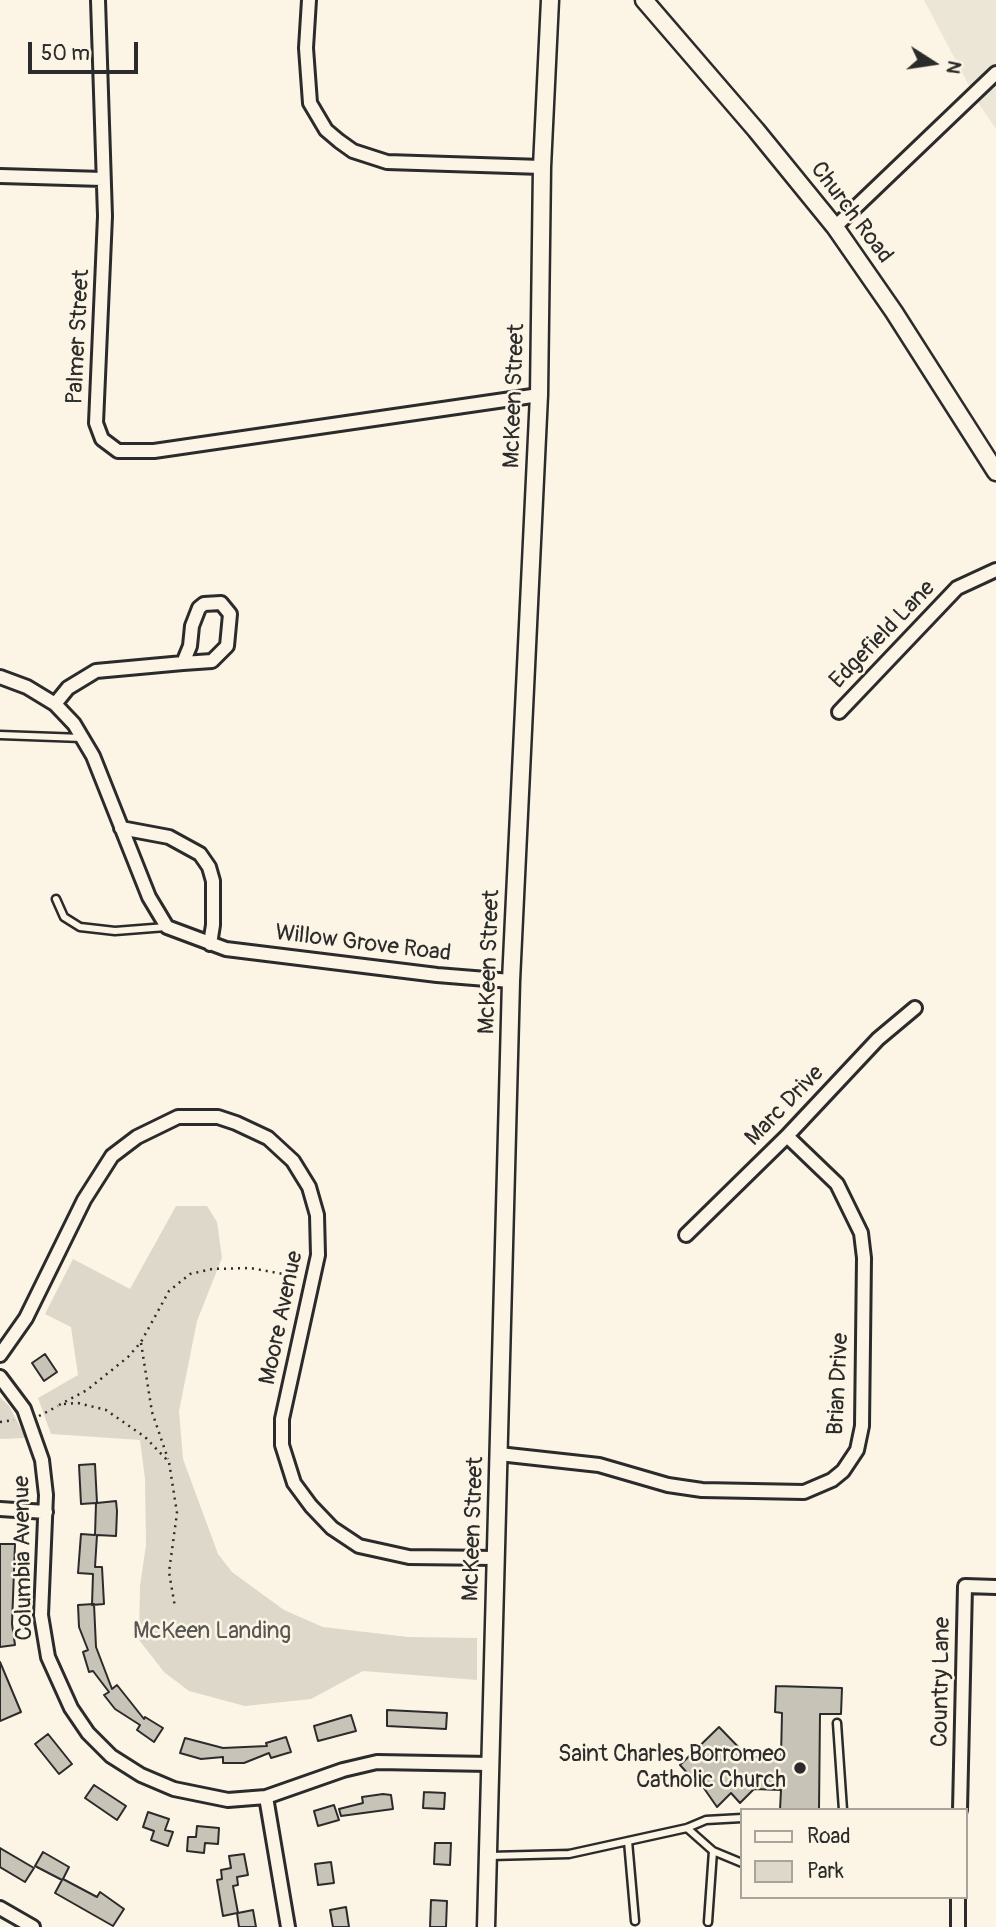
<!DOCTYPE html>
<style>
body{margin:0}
#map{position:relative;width:996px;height:1927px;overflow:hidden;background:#fcf5e5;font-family:Pangolin,sans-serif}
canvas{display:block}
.legend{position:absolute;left:740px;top:1808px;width:228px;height:91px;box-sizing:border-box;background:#fcf5e5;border:2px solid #a8a49b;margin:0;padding:9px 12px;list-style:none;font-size:21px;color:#2b2b2b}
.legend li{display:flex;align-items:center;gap:14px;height:35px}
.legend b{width:35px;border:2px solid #a8a49b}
.north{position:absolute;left:898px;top:28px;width:70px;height:70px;-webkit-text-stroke:5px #fcf5e5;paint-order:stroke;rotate:102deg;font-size:19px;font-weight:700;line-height:28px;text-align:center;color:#2b2b2b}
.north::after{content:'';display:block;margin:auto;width:24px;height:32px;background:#2b2b2b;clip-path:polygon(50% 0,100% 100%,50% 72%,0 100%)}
.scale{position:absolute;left:28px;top:42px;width:110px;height:32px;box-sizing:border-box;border:4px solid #2b2b2b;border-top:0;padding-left:9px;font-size:21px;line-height:24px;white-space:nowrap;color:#2b2b2b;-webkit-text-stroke:5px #fcf5e5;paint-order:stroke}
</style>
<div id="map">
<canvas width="996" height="1927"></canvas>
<ul class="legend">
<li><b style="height:9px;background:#fcf5e5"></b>Road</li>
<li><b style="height:19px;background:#ded8ca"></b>Park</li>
</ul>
<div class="north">N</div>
<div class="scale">50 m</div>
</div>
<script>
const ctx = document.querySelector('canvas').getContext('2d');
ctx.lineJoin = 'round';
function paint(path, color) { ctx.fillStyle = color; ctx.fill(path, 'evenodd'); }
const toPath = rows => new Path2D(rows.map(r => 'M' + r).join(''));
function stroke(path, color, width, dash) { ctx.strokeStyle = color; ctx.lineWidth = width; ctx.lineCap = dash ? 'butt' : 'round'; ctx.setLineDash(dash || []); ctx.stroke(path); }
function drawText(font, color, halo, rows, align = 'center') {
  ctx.font = font + ' Pangolin,sans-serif'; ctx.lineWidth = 5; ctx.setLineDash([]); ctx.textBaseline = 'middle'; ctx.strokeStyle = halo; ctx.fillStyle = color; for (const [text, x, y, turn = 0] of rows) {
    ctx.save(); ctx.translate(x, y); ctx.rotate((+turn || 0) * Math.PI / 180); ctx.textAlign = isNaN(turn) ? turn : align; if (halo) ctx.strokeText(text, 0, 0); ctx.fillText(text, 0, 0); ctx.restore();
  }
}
paint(toPath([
 [924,0,996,0,996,129,977,101]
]), '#ece6d7');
paint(toPath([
 [176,1206,207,1206,217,1222,222,1258,197,1321,179,1411,183,1459,218,1554,232,1572,284,1610,323,1627,408,1637,477,1638,477,1680,363,1671,311,1699,245,1706,189,1691,164,1672,139,1640,140,1586,146,1545,145,1479,140,1440,51,1434,38,1398,78,1375,71,1327,45,1314,73,1259,130,1289],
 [0,1397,9,1406,26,1438,0,1439]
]), '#ded8ca');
const building = toPath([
 [45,1354,57,1372,44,1381,32,1363,45,1354],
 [95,1464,97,1503,116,1501,117,1511,116,1536,97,1535,95,1567,102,1567,104,1604,92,1605,93,1574,78,1573,81,1534,95,1535,96,1503,81,1504,79,1465,95,1464],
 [0,1544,15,1544,12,1624,15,1645,0,1647,0,1544],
 [94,1604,96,1647,112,1689,117,1685,144,1719,145,1717,163,1728,154,1742,137,1730,140,1725,115,1709,104,1695,109,1692,93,1671,89,1672,83,1652,88,1650,79,1627,78,1605,94,1604],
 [0,1662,21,1712,0,1721,0,1662],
 [776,1686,842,1688,841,1714,820,1714,819,1810,780,1810,781,1790,754,1789,740,1803,731,1793,717,1807,701,1784,699,1786,680,1765,719,1727,748,1757,781,1757,782,1713,775,1712,776,1686],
 [387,1710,447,1713,446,1729,387,1726,387,1710],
 [351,1715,356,1731,318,1741,314,1726,351,1715],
 [48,1734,72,1764,59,1774,35,1744,48,1734],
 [286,1737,291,1752,271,1758,269,1753,244,1763,223,1763,223,1757,201,1759,180,1753,185,1738,223,1748,267,1746,266,1743,286,1737],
 [94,1785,126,1806,117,1820,85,1798,94,1785],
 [424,1792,445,1793,444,1809,423,1808,424,1792],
 [383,1794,391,1795,393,1809,341,1816,339,1809,363,1803,362,1797,383,1794],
 [334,1805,339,1820,318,1826,314,1811,334,1805],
 [148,1812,169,1819,165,1830,173,1832,168,1846,151,1840,154,1831,143,1827,148,1812],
 [197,1826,219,1828,218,1844,205,1843,204,1853,187,1851,188,1837,196,1837,197,1826],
 [435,1843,451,1843,450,1865,434,1864,435,1843],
 [0,1848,34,1868,25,1882,0,1867,0,1848],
 [43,1852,69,1867,63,1879,97,1897,100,1892,124,1909,113,1926,55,1893,62,1880,35,1866,43,1852],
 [244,1854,248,1875,237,1877,238,1885,233,1886,238,1913,253,1910,256,1927,239,1927,237,1913,223,1916,217,1880,222,1879,221,1870,231,1868,229,1856,244,1854],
 [331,1862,334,1883,318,1885,315,1864,331,1862],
 [431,1900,447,1901,446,1927,430,1927,431,1900],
 [346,1907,349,1927,333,1927,330,1910,346,1907]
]);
paint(building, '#c8c3b7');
stroke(building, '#2b2b2b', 2);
const lane = toPath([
 [0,735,82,738],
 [56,899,64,917,80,927,115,931,166,927],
 [837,1723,843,1810],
 [687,1828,713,1851,742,1863],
 [628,1841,635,1921],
 [490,1856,569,1854,687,1828,706,1820,742,1818],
 [708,1922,713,1851]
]);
const street = toPath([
 [98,0,105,216,96,423,102,439,118,451,154,451,539,395],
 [309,0,306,48,310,103,326,130,339,141,353,151,387,162,542,167],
 [0,176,103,179],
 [835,227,996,73],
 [221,603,230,614,227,646,212,661,183,663,190,646,192,626,199,608,204,604,221,603],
 [0,677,27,687,55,704,74,724,93,756,149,897,167,927,226,949,437,975,511,981],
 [55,704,68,688,96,671,183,663],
 [839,712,957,588,996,570],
 [121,828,169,837,200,854,209,867,213,881,213,925,210,944],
 [686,1235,787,1136,878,1039,915,1008],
 [0,1355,26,1318,84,1200,112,1156,137,1137,178,1117,218,1117,236,1123,268,1138,293,1161,309,1187,317,1215,318,1255,282,1419,282,1445,294,1483,311,1506,332,1528,359,1546,409,1557,496,1558],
 [0,1377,24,1409,42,1460,46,1495,41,1615,48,1657,71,1708,88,1733,111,1756,141,1775,174,1789,228,1800,266,1797,343,1770,377,1762,490,1764],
 [499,1454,599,1465,668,1485,702,1490,804,1492,832,1480,843,1471,857,1450,862,1426,864,1258,861,1233,837,1184,787,1136],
 [0,1509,46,1512],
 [266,1797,288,1927],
 [960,1810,965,1586,996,1587],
 [0,1908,33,1927],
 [958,1927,958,1897]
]);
const secondary = toPath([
 [644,0,756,130,835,227,894,312,996,472],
 [486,1927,511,981,539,395,542,167,550,0]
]);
stroke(lane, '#2b2b2b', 11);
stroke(street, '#2b2b2b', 18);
stroke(secondary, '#2b2b2b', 21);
stroke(toPath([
 [141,1343,152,1412,168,1459],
 [64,1404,78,1403,106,1410,145,1437,169,1462,177,1513,169,1572,175,1607],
 [59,1405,87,1390,128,1357,141,1342,169,1291,190,1274,212,1269,250,1268,300,1277],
 [39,1416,58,1406],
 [0,1422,14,1420]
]), '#2b2b2b', 2.5, [2, 5]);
stroke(lane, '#fcf5e5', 6);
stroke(street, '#fcf5e5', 12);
stroke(secondary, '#fcf5e5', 16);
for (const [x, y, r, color] of [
 [800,1768,7,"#2b2b2b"]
]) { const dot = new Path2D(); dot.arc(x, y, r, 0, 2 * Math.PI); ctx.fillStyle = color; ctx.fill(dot); stroke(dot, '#fcf5e5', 2.5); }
drawText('23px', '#2b2b2b', '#fcf5e5', [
 ["Church Road",851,213,53],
 ["Palmer Street",79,337,-87],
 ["McKeen Street",515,396,-88],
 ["Edgefield Lane",883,635,-46],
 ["Willow Grove Road",363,944,7],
 ["McKeen Street",490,962,-88],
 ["Marc Drive",785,1106,-46],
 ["Moore Avenue",282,1318,-78],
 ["Brian Drive",839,1384,-87],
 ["McKeen Street",474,1529,-88],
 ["Columbia Avenue",24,1558,-91],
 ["Country Lane",942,1682,-89]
]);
drawText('23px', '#585653', '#fcf5e5', [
 ["McKeen Landing",212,1632]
]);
drawText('23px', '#2b2b2b', '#fcf5e5', [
 ["Saint Charles Borromeo",786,1755],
 ["Catholic Church",786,1781]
], 'right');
</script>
